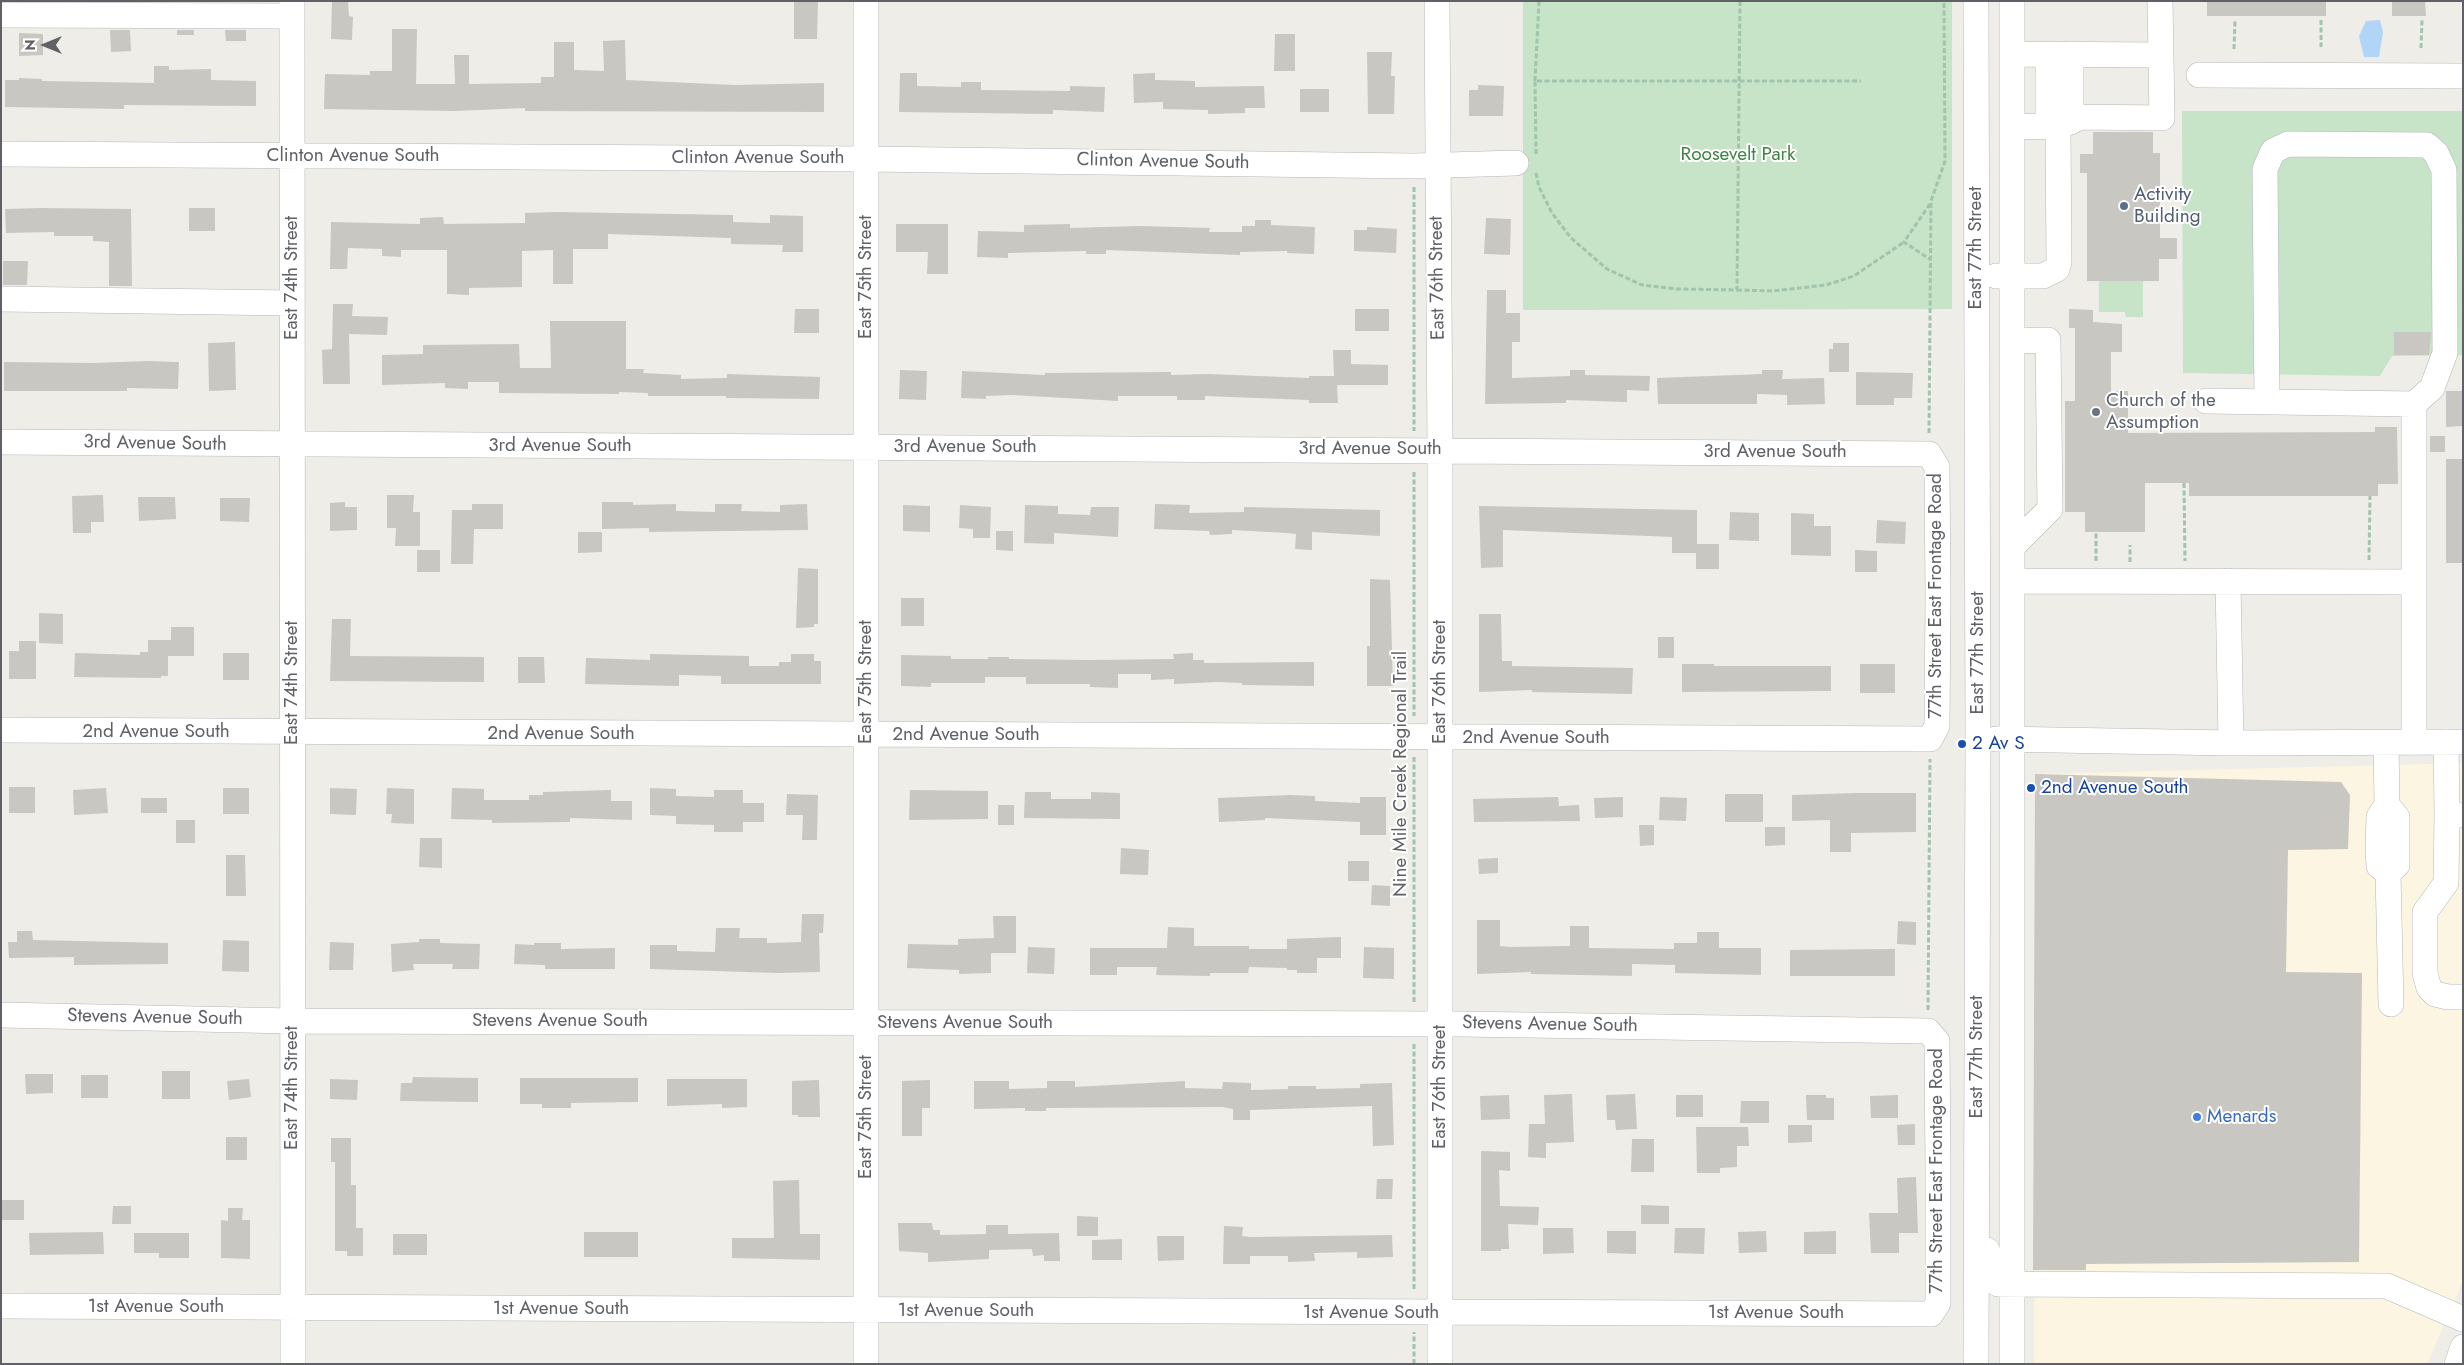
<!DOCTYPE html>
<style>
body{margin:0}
#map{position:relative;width:2464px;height:1365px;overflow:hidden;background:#efede7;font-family:Jost,sans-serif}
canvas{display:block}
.frame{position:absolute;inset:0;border:2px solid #5f6166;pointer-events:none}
.north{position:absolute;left:20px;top:20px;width:50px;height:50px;-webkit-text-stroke:4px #fff;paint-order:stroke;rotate:270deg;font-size:14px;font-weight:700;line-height:20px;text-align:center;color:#5f6166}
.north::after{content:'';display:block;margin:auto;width:18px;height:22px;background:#5f6166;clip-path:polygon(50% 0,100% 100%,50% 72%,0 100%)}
</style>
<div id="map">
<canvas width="2464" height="1365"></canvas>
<div class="frame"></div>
<div class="north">N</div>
</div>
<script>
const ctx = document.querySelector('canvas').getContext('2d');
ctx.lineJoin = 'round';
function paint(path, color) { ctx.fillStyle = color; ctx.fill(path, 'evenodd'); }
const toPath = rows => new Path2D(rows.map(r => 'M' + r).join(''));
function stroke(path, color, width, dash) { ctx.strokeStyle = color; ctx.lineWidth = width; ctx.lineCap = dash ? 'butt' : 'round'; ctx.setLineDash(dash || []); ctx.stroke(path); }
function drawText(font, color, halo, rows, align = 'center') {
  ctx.font = font + ' Jost,sans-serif'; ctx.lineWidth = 4; ctx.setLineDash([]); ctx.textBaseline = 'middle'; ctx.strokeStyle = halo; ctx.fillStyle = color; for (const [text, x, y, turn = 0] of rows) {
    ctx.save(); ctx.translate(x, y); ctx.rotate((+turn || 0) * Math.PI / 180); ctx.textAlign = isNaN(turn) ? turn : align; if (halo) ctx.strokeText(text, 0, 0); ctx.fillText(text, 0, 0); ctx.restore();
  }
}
paint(toPath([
 [2463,763,2463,1281,2427,1364,2034,1364,2035,774]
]), '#fbf5e1');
paint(toPath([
 [1523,1,1952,1,1952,309,1523,310],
 [2182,111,2463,111,2463,355,2392,356,2380,376,2183,373],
 [2099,281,2143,281,2143,317,2126,317,2125,312,2099,312]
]), '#c7e3c8');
paint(toPath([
 [2380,20,2383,32,2379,57,2364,57,2359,36,2366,21]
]), '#b0d5f6');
paint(toPath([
 [332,1,348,1,349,16,353,17,352,40,331,39],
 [794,1,818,1,817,39,794,39],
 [2207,1,2326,1,2326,16,2207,16],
 [2392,1,2425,1,2426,16,2392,16],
 [392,29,417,29,416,84,455,84,454,55,469,55,469,84,541,83,541,77,554,77,554,42,574,42,574,70,604,71,603,41,625,40,626,80,734,85,824,83,824,112,525,111,525,108,455,111,324,109,325,74,370,75,370,71,392,71],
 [110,30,130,30,131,51,111,52],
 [177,30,194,30,194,35,177,35],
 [225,30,246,30,246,41,226,41],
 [19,33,43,34,43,55,19,56],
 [1275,34,1295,34,1295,71,1274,71],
 [1367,52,1392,52,1391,76,1395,76,1394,114,1368,114],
 [154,66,169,66,169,70,211,69,211,80,256,81,256,106,124,105,124,109,5,107,5,80,19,80,19,78,42,79,42,81,154,83],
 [900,73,917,73,917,86,961,87,961,82,981,82,981,90,1070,91,1070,86,1105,87,1104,112,1053,110,1053,114,899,112],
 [1155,73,1155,80,1195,81,1195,87,1264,86,1265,108,1245,108,1245,113,1208,114,1208,110,1163,109,1163,102,1134,103,1133,74],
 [1478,85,1504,86,1503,116,1469,116,1469,90,1478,90],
 [1300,89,1329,89,1329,112,1300,112],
 [2093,132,2153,132,2153,153,2160,153,2160,238,2177,238,2177,259,2159,259,2159,281,2087,281,2087,173,2080,173,2080,154,2093,154],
 [41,208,131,209,132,286,109,286,109,242,93,241,93,236,54,236,54,232,6,233,5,209],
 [189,208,215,208,215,231,189,231],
 [558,212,733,215,733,222,770,223,770,215,803,216,803,252,782,252,783,245,731,244,731,238,608,234,608,249,573,249,573,284,553,284,553,250,522,251,522,287,469,288,469,295,447,294,447,250,401,250,401,257,382,256,382,249,348,248,347,269,330,269,331,222,420,224,420,218,443,217,444,224,525,223,525,213],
 [1486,218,1511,219,1510,255,1484,254],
 [1255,220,1271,220,1271,225,1315,227,1314,254,1287,253,1287,251,1240,252,1240,255,1106,250,1106,254,1086,254,1086,251,1008,253,1008,258,977,257,978,231,1024,232,1024,225,1070,224,1070,228,1140,226,1210,228,1209,232,1242,232,1242,226,1255,226],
 [896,224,948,224,948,274,927,274,928,252,896,252],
 [1367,227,1397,229,1396,253,1354,251,1354,230,1367,230],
 [3,261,28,261,27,285,3,285],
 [1487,290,1506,290,1506,313,1520,313,1520,342,1512,342,1512,378,1570,376,1570,370,1585,370,1585,375,1650,376,1649,391,1627,390,1627,402,1566,400,1566,403,1485,404],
 [333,304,353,304,352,316,388,317,387,335,349,334,350,384,323,384,322,350,332,349],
 [795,309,819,309,819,333,794,333],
 [1355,309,1389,309,1389,331,1355,331],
 [2069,309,2093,310,2093,322,2122,324,2122,352,2111,352,2111,391,2128,391,2128,433,2375,432,2375,427,2397,427,2398,484,2378,484,2378,496,2189,496,2189,483,2145,483,2145,532,2085,532,2085,512,2065,512,2065,401,2075,401,2075,328,2069,328],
 [550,321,626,321,626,369,644,369,643,373,681,375,681,379,727,378,727,374,820,377,819,399,726,398,726,396,648,396,648,393,619,392,619,394,499,393,499,382,468,382,468,389,445,388,445,383,382,385,382,355,423,354,423,345,519,344,520,368,551,368],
 [2394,332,2431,332,2429,355,2394,355],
 [235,342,236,390,209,391,208,343],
 [1833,343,1849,343,1849,372,1829,372,1829,349,1833,349],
 [1333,350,1351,350,1351,364,1388,365,1388,385,1337,385,1338,403,1309,403,1309,400,1205,396,1205,400,1177,400,1177,396,1118,396,1118,401,1012,395,986,396,986,399,961,398,962,371,1045,375,1045,373,1171,372,1171,375,1208,374,1309,378,1309,376,1334,376],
 [147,361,179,362,178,389,127,388,127,391,4,391,4,362,92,363],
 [900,370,927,371,926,400,899,399],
 [1762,370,1783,370,1782,379,1824,378,1825,404,1787,405,1787,395,1757,394,1757,404,1658,404,1657,378,1762,374],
 [1856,372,1913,373,1912,398,1894,398,1894,405,1856,405],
 [2446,391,2463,391,2463,426,2446,427],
 [2430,436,2445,436,2445,452,2430,452],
 [2446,459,2463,459,2463,563,2446,563],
 [103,495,104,522,91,522,91,533,73,533,72,496],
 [387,495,414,495,413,512,420,512,420,546,395,546,396,528,387,528],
 [138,497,175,497,176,519,139,521],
 [220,498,250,498,249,522,220,521],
 [345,502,345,507,357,507,357,530,330,531,330,503],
 [602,502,633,502,633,505,676,504,676,511,715,512,715,504,742,504,741,511,780,512,780,505,807,504,808,530,649,532,649,528,602,529],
 [472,504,503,504,503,529,474,529,473,564,451,564,452,510,472,510],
 [1155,504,1190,505,1189,513,1244,512,1244,507,1380,510,1380,536,1312,532,1312,550,1295,549,1296,534,1287,533,1232,530,1232,534,1210,535,1209,531,1154,529],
 [903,505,930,506,930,532,903,531],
 [960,505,991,507,990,538,973,538,973,529,959,528],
 [1025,505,1058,506,1058,514,1090,515,1091,507,1119,507,1118,537,1054,533,1054,544,1024,543],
 [1479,506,1697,510,1697,544,1719,544,1719,569,1696,569,1696,553,1672,553,1672,537,1503,530,1503,567,1481,568],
 [1730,512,1759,513,1759,541,1729,540],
 [1791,513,1814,514,1814,526,1831,526,1831,556,1791,555],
 [1877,520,1906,522,1905,544,1876,543],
 [996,531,1013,531,1013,551,996,550],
 [578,532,602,532,602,552,578,553],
 [417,550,440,550,440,572,417,572],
 [1855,550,1877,551,1877,572,1855,572],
 [798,568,818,569,818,624,814,624,814,627,796,628],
 [1370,579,1390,580,1393,686,1367,686,1367,646,1370,646],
 [901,598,924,598,924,626,901,626],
 [39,613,63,614,63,644,39,643],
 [1479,614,1501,614,1502,661,1512,661,1512,666,1633,668,1632,694,1532,692,1532,690,1479,692],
 [332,619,351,619,350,656,484,657,484,682,330,681],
 [171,627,194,627,194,656,168,656,168,676,161,676,161,678,74,677,75,653,140,655,140,652,148,652,148,640,171,640],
 [1658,637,1674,637,1674,658,1658,658],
 [19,641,36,641,36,679,9,679,9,651,19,651],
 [223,653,249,653,249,680,223,680],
 [1193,653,1193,660,1204,660,1204,663,1314,662,1314,686,1242,685,1242,683,1218,682,1174,684,1174,679,1151,680,1151,674,1118,674,1118,688,1090,687,1090,684,1026,684,1026,677,985,677,985,683,931,683,931,687,901,686,901,655,951,656,951,659,988,659,988,657,1009,657,1009,659,1091,660,1174,659,1173,654],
 [650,654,749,656,749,666,779,666,779,662,791,662,791,654,814,654,814,661,821,661,821,684,721,684,721,676,679,675,679,686,585,684,586,658,650,660],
 [518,657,544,657,545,683,518,683],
 [1682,664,1714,664,1714,666,1831,666,1831,691,1682,692],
 [1860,664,1895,664,1895,693,1860,693],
 [2035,774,2341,782,2350,795,2348,849,2288,850,2286,972,2362,973,2359,1262,2086,1264,2086,1270,2033,1270],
 [9,787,35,787,35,813,9,813],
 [106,788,108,813,74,815,73,790],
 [223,788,249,788,249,814,223,814],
 [330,788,357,789,356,815,330,814],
 [387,788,414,789,414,824,391,823,392,814,386,814],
 [452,788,484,789,484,800,529,800,529,795,543,795,543,792,611,790,611,801,632,801,632,820,570,818,570,822,492,823,492,820,451,819],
 [650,788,676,789,676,796,714,797,714,790,743,790,743,803,764,803,764,822,743,822,743,832,714,832,714,825,676,824,676,816,650,815],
 [910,790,988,791,988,819,909,820],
 [1025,792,1051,792,1051,799,1091,799,1091,792,1120,793,1120,819,1024,818],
 [1857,793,1916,793,1916,832,1851,833,1851,852,1830,852,1830,820,1792,821,1792,795],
 [787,794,818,795,817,840,802,840,803,815,786,815],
 [1725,794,1763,794,1763,822,1725,822],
 [1290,795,1315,796,1315,801,1360,803,1360,797,1386,797,1386,835,1360,835,1360,822,1265,818,1265,820,1219,822,1218,798],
 [1558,797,1559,806,1579,805,1580,821,1474,822,1473,799],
 [1623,797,1623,817,1595,818,1594,798],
 [1660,797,1687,798,1686,821,1659,820],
 [141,798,167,798,167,813,141,813],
 [998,805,1014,805,1014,825,998,825],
 [176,820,195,820,195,843,176,843],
 [1639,825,1654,825,1654,845,1640,846],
 [1765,827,1785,827,1785,845,1765,846],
 [420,838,442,838,442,868,419,867],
 [1121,848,1149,850,1148,875,1120,874],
 [226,855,245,855,246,896,226,896],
 [1498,858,1498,873,1479,874,1478,859],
 [1348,861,1369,861,1369,881,1348,881],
 [1372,885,1390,886,1390,906,1371,905],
 [802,914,824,914,823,933,819,933,820,972,778,973,650,969,650,945,677,945,677,951,715,952,716,928,740,928,739,938,767,938,767,943,801,942],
 [993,916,1016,916,1016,953,991,953,991,973,959,974,959,970,907,968,908,944,958,945,958,939,994,938],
 [1477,920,1500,920,1500,946,1510,947,1570,946,1570,926,1589,926,1589,948,1674,949,1674,943,1697,943,1697,932,1719,932,1719,948,1761,948,1761,975,1675,973,1675,965,1632,964,1632,976,1531,974,1531,972,1477,974],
 [1898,921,1916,922,1916,945,1897,944],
 [1168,927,1194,928,1194,946,1249,946,1249,949,1287,949,1287,939,1341,937,1341,958,1317,958,1317,973,1297,973,1297,970,1287,970,1287,968,1249,967,1248,973,1210,973,1210,976,1156,975,1157,967,1117,967,1117,975,1090,975,1090,948,1167,948],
 [17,931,32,931,33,940,168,943,168,964,74,965,74,957,9,958,8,942,17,942],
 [419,939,440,939,440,943,480,944,479,969,452,969,453,964,413,964,414,970,392,972,391,944,419,942],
 [223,940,249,941,249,972,222,971],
 [330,942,354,943,353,970,329,970],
 [534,943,561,943,561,949,615,948,615,969,545,969,545,965,514,964,515,944,534,945],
 [1028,947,1055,948,1054,974,1027,973],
 [1364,947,1394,948,1394,979,1363,978],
 [1895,949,1895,976,1790,976,1790,950],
 [162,1071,190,1071,190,1099,162,1099],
 [25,1074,53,1074,53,1093,26,1094],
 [81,1075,108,1075,108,1098,81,1098],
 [413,1077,478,1078,478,1102,400,1101,401,1083,412,1083],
 [520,1078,638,1078,638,1102,571,1103,571,1108,542,1108,542,1104,520,1104],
 [249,1079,251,1097,229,1100,227,1081],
 [330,1079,358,1080,357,1100,330,1099],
 [667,1079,747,1079,747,1107,722,1108,722,1104,667,1106],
 [819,1080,820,1117,798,1117,798,1115,792,1115,792,1081],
 [930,1080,930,1108,922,1108,922,1136,902,1136,902,1081],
 [974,1081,1009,1081,1009,1089,1047,1088,1047,1081,1075,1081,1075,1087,1185,1081,1185,1088,1222,1089,1223,1082,1251,1083,1251,1090,1288,1089,1288,1086,1316,1086,1316,1089,1360,1088,1360,1084,1392,1083,1394,1145,1373,1146,1372,1106,1250,1110,1250,1120,1233,1120,1233,1109,1222,1107,1046,1108,1046,1111,1025,1111,1025,1108,974,1109],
 [1572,1094,1574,1142,1546,1143,1546,1158,1528,1157,1529,1124,1545,1124,1544,1095],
 [1635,1094,1637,1129,1616,1130,1615,1120,1607,1120,1606,1095],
 [1509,1095,1510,1119,1481,1120,1480,1096],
 [1676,1095,1703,1095,1703,1117,1676,1117],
 [1806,1095,1826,1095,1826,1098,1834,1098,1834,1120,1807,1120],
 [1898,1095,1898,1118,1871,1118,1870,1096],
 [1741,1101,1769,1101,1769,1123,1740,1123],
 [1915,1124,1915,1145,1898,1145,1897,1125],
 [1788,1125,1812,1125,1812,1142,1788,1143],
 [1696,1127,1748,1127,1749,1146,1737,1146,1737,1167,1720,1168,1720,1173,1697,1173],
 [226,1137,247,1137,247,1160,226,1160],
 [331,1138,351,1138,351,1185,356,1185,356,1228,363,1228,363,1256,347,1256,347,1251,335,1251,335,1162,331,1162],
 [1632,1139,1654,1139,1654,1172,1631,1172],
 [1481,1151,1510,1152,1510,1171,1499,1170,1500,1206,1539,1207,1538,1225,1508,1224,1509,1249,1501,1249,1501,1251,1481,1251],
 [1916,1177,1918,1233,1899,1233,1899,1253,1871,1253,1869,1213,1898,1213,1897,1178],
 [1377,1179,1393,1179,1392,1199,1376,1199],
 [799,1180,800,1234,820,1234,820,1260,732,1258,732,1238,774,1238,773,1181],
 [2,1200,24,1200,24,1220,2,1220],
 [1641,1205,1669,1206,1669,1224,1641,1224],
 [113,1206,131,1206,131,1224,112,1224],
 [228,1208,243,1208,242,1220,250,1220,250,1259,221,1258,221,1220,228,1221],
 [1077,1216,1098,1217,1098,1236,1077,1236],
 [898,1223,932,1223,933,1230,940,1230,940,1235,986,1234,986,1225,1008,1225,1008,1234,1059,1233,1060,1261,1044,1261,1044,1255,1033,1256,1032,1249,989,1250,989,1259,928,1262,928,1253,899,1251],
 [1224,1226,1243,1227,1242,1236,1250,1237,1392,1235,1393,1257,1357,1258,1357,1252,1314,1253,1315,1261,1288,1262,1288,1256,1250,1256,1250,1264,1223,1264],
 [1543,1228,1573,1228,1574,1253,1543,1254],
 [1675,1228,1705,1228,1704,1254,1674,1253],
 [1607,1231,1636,1231,1636,1254,1607,1253],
 [1766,1231,1767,1252,1739,1253,1738,1232],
 [1836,1231,1836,1254,1804,1254,1804,1232],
 [103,1232,104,1254,30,1255,29,1233],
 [584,1232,638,1232,638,1257,584,1257],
 [134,1233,189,1233,189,1258,159,1258,159,1253,134,1253],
 [393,1234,427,1234,427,1255,393,1255],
 [1157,1236,1184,1236,1184,1260,1158,1261],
 [1122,1239,1122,1260,1092,1260,1092,1240]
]), '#c8c7c2');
const minor = toPath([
 [292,1,293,1364],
 [1437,1,1440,450,1440,1364],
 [1976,1,1978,739,1976,1364],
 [1,15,292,16],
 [2013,54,2161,55],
 [2048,54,2048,127],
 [2199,75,2463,76],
 [2071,122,2071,54],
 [2012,126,2058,127,2081,117,2162,118,2160,1],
 [1,154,866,159,1414,166,1516,163],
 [1996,276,2043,276,2057,269,2059,262,2058,127],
 [1,299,292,303],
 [2012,341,2048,340,2050,509,2012,547],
 [2206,401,2414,404,2414,742],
 [2267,402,2265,169,2273,151,2288,144,2427,145,2436,153,2444,170,2445,353,2432,388,2414,404],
 [1,442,1929,454,1937,467,1938,598,1937,726,1930,739,1,730],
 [2012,581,2414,582],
 [2228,581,2231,743],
 [1996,739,2231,743,2463,742],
 [2446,742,2447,815],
 [2386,743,2387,805,2379,817,2378,849,2379,866,2388,873,2397,865,2397,817,2387,805],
 [2463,815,2447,815,2446,883,2425,912,2425,973,2429,988,2435,994,2448,997,2463,997],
 [2388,873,2391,1004],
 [1,1015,292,1021,1460,1024,1928,1031,1937,1041,1938,1171,1938,1303,1931,1314,1,1306],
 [1987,1250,1989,1278,1998,1284,2387,1286,2463,1319],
 [866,1364,866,1],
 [2012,1364,2012,1],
 [2457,1364,2463,1347]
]);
stroke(minor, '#b4b6ba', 26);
stroke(toPath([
 [2321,20,2321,47],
 [2421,48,2422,20],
 [2234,49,2235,20],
 [1535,81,1539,1],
 [1536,154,1535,81,1861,81],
 [1536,173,1539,187,1552,213,1571,238,1607,269,1642,285,1677,289,1737,290,1740,1],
 [1414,187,1414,431],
 [1930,204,1904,242,1931,260],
 [1737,290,1773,291,1826,285,1854,276,1904,242],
 [1929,433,1931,201,1945,161,1944,1],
 [1414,472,1414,716],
 [2184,483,2185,561],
 [2369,560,2370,496],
 [2096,561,2096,532],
 [2130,562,2130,545],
 [1414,757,1414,1003],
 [1928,1010,1930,759],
 [1414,1044,1414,1291],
 [1414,1364,1414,1332]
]), '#a0c4ac', 3, [5, 2.5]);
stroke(minor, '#fff', 25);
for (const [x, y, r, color] of [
 [2124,206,5,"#5c6f8a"],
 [2096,412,5,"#6b7280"],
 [1962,744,5,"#1a4fb4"],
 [2031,788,5,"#1a4fb4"],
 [2197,1117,5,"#3f7fe0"]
]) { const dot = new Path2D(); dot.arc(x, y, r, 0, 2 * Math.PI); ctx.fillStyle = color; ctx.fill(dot); stroke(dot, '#fff', 2); }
drawText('19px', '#408345', '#fff', [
 ["Roosevelt Park",1738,155]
]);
drawText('19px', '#5f6166', '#fff', [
 ["Clinton Avenue South",353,156],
 ["Clinton Avenue South",758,158],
 ["Clinton Avenue South",1163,162,1],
 ["East 77th Street",1976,248,-90],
 ["East 75th Street",866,277,-90],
 ["East 74th Street",292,278,-90],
 ["East 76th Street",1438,278,-91],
 ["3rd Avenue South",155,444,1],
 ["3rd Avenue South",560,446],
 ["3rd Avenue South",965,447],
 ["3rd Avenue South",1370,449],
 ["3rd Avenue South",1775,452],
 ["77th Street East Frontage Road",1936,596,-90],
 ["East 77th Street",1978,653,-90],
 ["East 75th Street",866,682,-90],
 ["East 76th Street",1440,682,-90],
 ["East 74th Street",292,683,-90],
 ["2nd Avenue South",156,732],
 ["2nd Avenue South",561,734],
 ["2nd Avenue South",966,735],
 ["2nd Avenue South",1536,738],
 ["Nine Mile Creek Regional Trail",1401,774,-90],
 ["Stevens Avenue South",155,1018,1],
 ["Stevens Avenue South",560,1021],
 ["Stevens Avenue South",965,1023],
 ["Stevens Avenue South",1550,1025,1],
 ["East 77th Street",1977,1057,-90],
 ["East 76th Street",1440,1087,-90],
 ["East 74th Street",292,1088,-90],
 ["East 75th Street",866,1117,-90],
 ["77th Street East Frontage Road",1937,1171,-90],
 ["1st Avenue South",156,1307],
 ["1st Avenue South",561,1309],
 ["1st Avenue South",966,1311],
 ["1st Avenue South",1371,1313],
 ["1st Avenue South",1776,1313]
]);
drawText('19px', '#4e5e75', '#fff', [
 ["Activity",2134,195],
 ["Building",2134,217]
], 'left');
drawText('19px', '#5b616d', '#fff', [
 ["Church of the",2106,401],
 ["Assumption",2106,423]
], 'left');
drawText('19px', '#164399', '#fff', [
 ["2 Av S",1972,744],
 ["2nd Avenue South",2041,788]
], 'left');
drawText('19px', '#366cbe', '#fff', [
 ["Menards",2207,1117]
], 'left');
</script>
